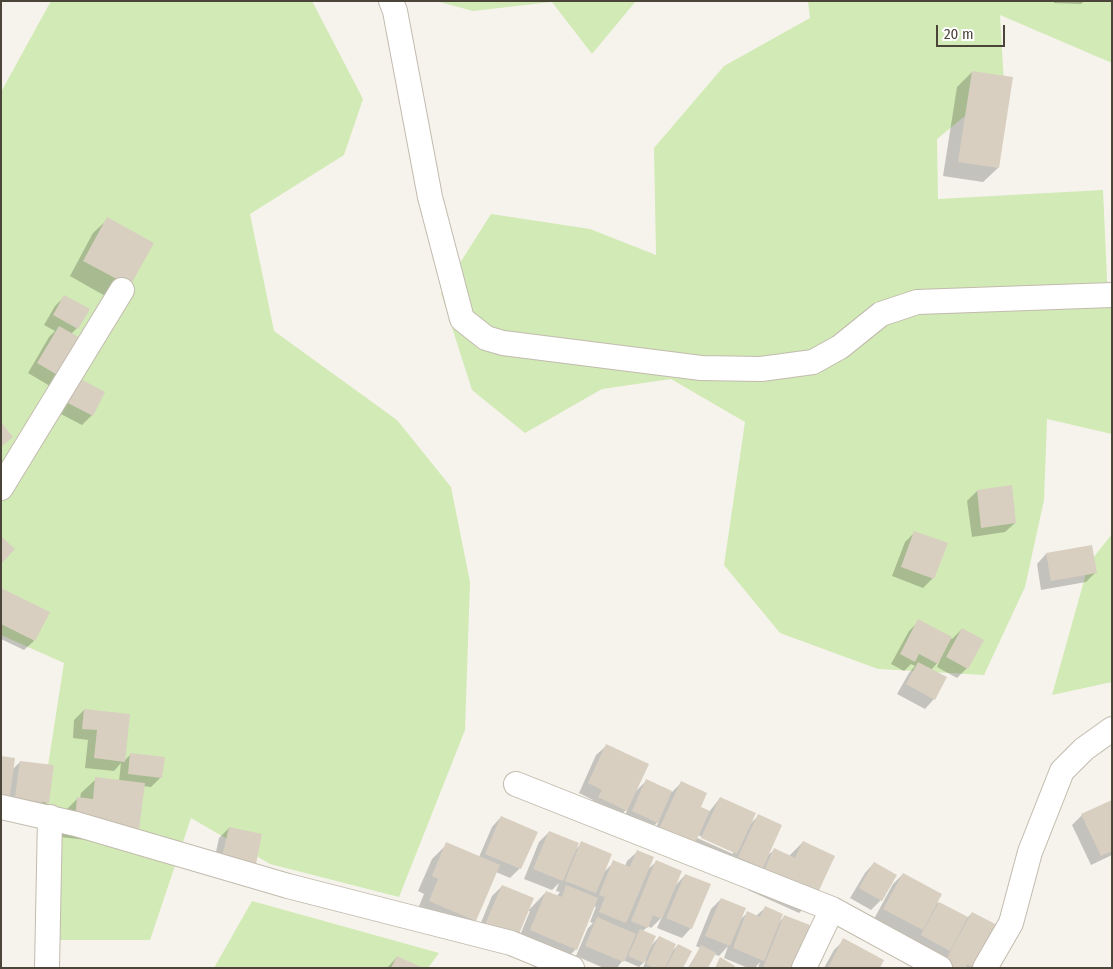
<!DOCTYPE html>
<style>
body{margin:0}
#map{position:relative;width:1113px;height:969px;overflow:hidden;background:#f6f3ec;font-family:"Fira Sans Condensed",sans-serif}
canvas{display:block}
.frame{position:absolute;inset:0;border:2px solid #4b4439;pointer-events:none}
.scale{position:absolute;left:936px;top:25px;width:69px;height:22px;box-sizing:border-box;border:2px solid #4b4439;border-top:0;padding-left:6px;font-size:15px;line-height:18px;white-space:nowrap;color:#4b4439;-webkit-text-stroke:4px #fff;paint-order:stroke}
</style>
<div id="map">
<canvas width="1113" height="969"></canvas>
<div class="frame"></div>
<div class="scale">20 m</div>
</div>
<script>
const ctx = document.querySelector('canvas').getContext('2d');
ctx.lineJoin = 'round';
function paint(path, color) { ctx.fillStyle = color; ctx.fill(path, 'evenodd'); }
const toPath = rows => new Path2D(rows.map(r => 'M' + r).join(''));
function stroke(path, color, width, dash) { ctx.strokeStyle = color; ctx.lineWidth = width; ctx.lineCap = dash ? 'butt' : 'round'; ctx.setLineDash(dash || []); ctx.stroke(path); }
paint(toPath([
 [51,1,312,1,363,99,344,155,250,214,274,331,397,420,451,487,470,582,465,730,399,897,270,864,191,818,150,940,40,940,42,804,64,663,1,635,1,92],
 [436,1,636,1,592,54,552,2,473,11],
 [808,1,1112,1,1112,63,1000,15,1004,84,937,139,938,199,1103,190,1108,301,1112,305,1112,434,1047,419,1044,500,1025,587,984,675,878,669,780,633,724,565,745,422,671,379,602,389,525,433,472,390,441,293,491,214,590,229,656,255,654,148,724,66,810,18],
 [1112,534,1112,682,1052,695,1089,563],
 [252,901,439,953,428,968,214,968]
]), '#d2eab5');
paint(toPath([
 [1054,1,1084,1,1081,4,1054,3],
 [972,72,998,168,983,182,943,176,957,87],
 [108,219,129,286,114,301,70,276,93,233],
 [65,296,77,328,71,334,80,339,50,386,28,373,49,337,55,331,44,325,55,306],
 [75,377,92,415,82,425,53,410],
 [977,491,1015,523,1005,532,972,537,967,501],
 [915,532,933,578,923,588,892,576,905,542],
 [1046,554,1096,572,1086,582,1041,590,1037,564],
 [1,589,34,641,24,650,1,639],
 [919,621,952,639,962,629,967,668,957,678,937,667,940,660,931,670,934,699,925,709,897,694,909,673,915,666,911,664,904,671,891,664,909,631],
 [84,710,128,715,123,762,131,754,161,777,151,787,143,786,123,844,60,837,63,813,78,798,80,798,81,793,96,779,119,781,121,763,114,771,85,768,88,740,73,738,74,720],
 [606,746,635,792,647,780,672,792,682,782,699,807,709,812,720,798,749,825,758,816,766,857,774,850,789,856,803,842,814,899,799,913,748,890,753,878,730,867,735,855,726,864,692,848,651,837,659,821,647,832,623,821,628,808,616,820,589,807,593,800,579,793,596,755],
 [696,834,733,852,733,854,695,837],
 [20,762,48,802,38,812,6,808,12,770],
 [1112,801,1112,855,1091,865,1072,825,1082,815],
 [501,817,520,868,510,878,496,872,475,920,460,935,415,916,424,894,418,891,432,859,447,844,479,857,492,827],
 [229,828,255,863,245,873,213,866,219,838],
 [549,832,575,850,582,843,604,872,614,862,625,866,627,861,637,852,646,871,656,862,675,886,685,875,691,928,682,938,657,928,662,917,651,928,648,926,643,931,651,946,659,937,671,952,678,945,682,968,643,968,646,960,639,967,623,960,617,968,604,968,576,956,588,928,593,923,590,922,596,907,593,906,576,949,561,964,516,945,530,911,528,911,546,892,557,896,560,892,556,891,559,883,552,890,524,879,539,842],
 [874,863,881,900,871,910,850,898,865,873],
 [903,874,937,902,967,918,972,913,978,968,938,968,874,919,893,884],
 [502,886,533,899,475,937,492,896],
 [721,899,739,921,748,912,756,916,765,908,778,923,785,916,791,968,758,968,760,962,755,968,748,968,724,958,728,946,719,956,714,954,707,968,688,968,700,948,696,946,711,909],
 [844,940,879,968,824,968,834,950],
 [397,957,420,968,387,968]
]), '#0003');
paint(toPath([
 [972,71,1013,77,999,168,958,162],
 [107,217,154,243,130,286,83,261],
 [64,295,90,309,78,329,53,315],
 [59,326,82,339,61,377,37,363],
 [75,376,105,392,93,416,62,400],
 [1,422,13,437,1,447],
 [1012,485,1016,523,981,528,977,490],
 [914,531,948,543,934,579,901,567],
 [1,536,15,549,1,564],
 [1092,545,1097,573,1051,581,1046,553],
 [1,588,50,612,35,641,1,624],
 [918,619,952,637,938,664,919,654,915,662,900,654],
 [962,628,984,640,968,669,946,657],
 [918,662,947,677,935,700,906,684],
 [84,709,130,714,125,762,94,758,97,730,82,729],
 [606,744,649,764,627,811,598,797,602,790,588,783],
 [130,753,165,757,162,778,128,774],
 [1,756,15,758,8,808,1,807],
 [20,761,54,765,49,803,15,798],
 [95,777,145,783,139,830,75,822,77,797,93,799],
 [646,779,672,791,658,823,632,811],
 [681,781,707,793,701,807,710,811,695,843,660,827],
 [720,797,756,813,737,854,701,838],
 [1112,800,1112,851,1101,856,1081,814],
 [758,814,782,825,763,868,738,857],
 [501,816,538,832,521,869,485,854],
 [229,827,262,834,256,864,222,857],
 [549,831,579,843,563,881,533,869],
 [581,841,612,854,596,893,565,881],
 [803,841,835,856,815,899,762,875,774,848,795,858],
 [446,842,500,865,476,921,429,901,438,879,432,876],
 [637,850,654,857,626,923,599,912,605,897,599,895,613,860,630,867],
 [656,860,682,871,662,919,653,915,648,928,631,921],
 [874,862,897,875,882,901,859,888],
 [903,873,942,894,923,930,883,909],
 [685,874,711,884,692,929,666,918],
 [502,885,534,898,516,941,484,927],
 [566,885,598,898,577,950,530,930,546,891,562,897],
 [721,898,746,908,730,946,705,936],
 [939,902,968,917,950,951,921,935],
 [765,906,783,914,764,961,733,948,747,911,760,917],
 [972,912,1001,927,974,968,967,964,966,968,949,968,943,965],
 [784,915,810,925,793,968,763,968],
 [597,917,636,934,624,962,585,946],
 [640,929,656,936,644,963,628,956],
 [659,936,676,944,665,968,654,968,646,964],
 [843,938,884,960,880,968,828,968],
 [678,944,692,951,683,968,666,968],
 [701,945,716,953,708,968,689,968],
 [397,956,423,968,391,968],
 [720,957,735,966,734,968,715,968]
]), '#d8cfc1');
const minor = toPath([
 [391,1,395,11,430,197,462,319,486,338,503,343,701,368,761,369,813,362,840,347,881,314,917,302,1112,295],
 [1,488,122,290],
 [516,784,832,909,940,968],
 [1,807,76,824,288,886,511,943,572,968],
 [47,968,50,817],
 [804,968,832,909],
 [985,968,1011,923,1030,852,1062,771,1084,749,1112,729]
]);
stroke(minor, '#c2bbae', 26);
stroke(minor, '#fff', 24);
</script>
